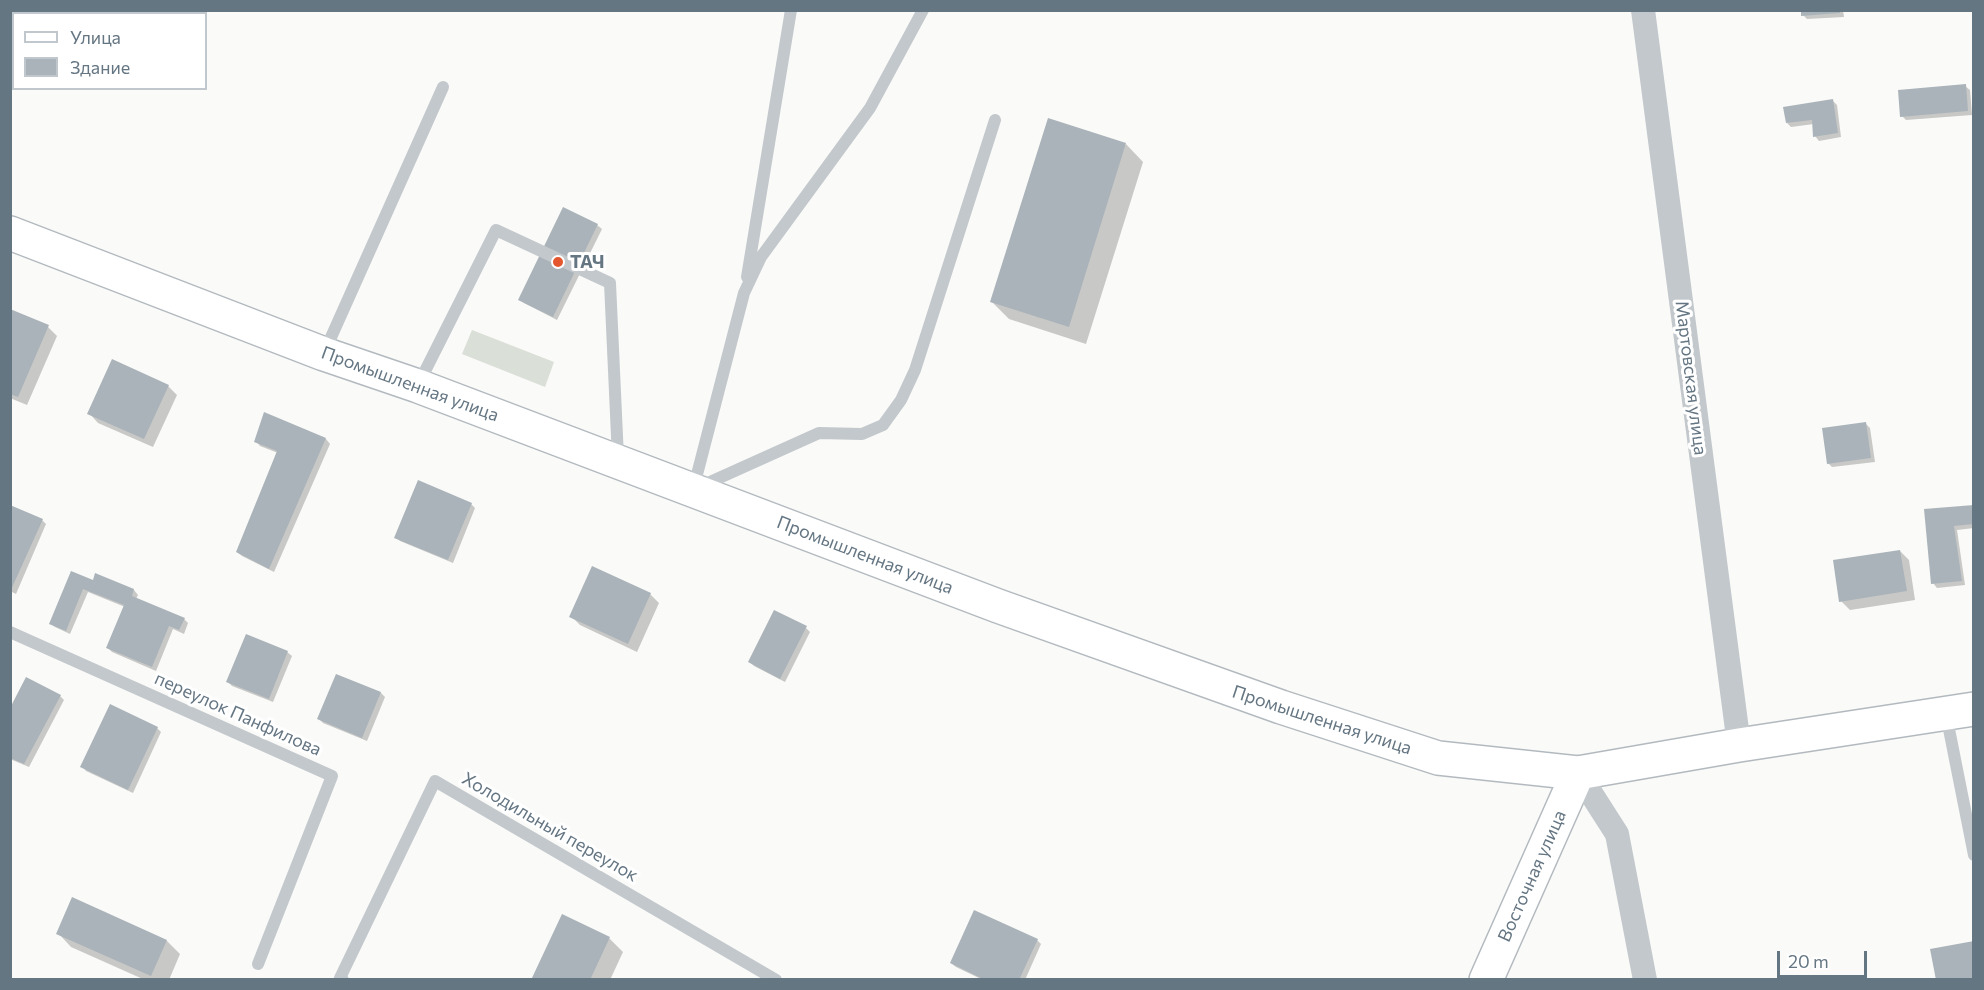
<!DOCTYPE html>
<meta charset="utf-8">
<style>
body{margin:0}
#map{position:relative;width:1984px;height:990px;overflow:hidden;background:#fafaf8;font-family:Commissioner,sans-serif}
canvas{display:block}
.frame{position:absolute;inset:0;border:12px solid #657683;pointer-events:none}
.legend{position:absolute;left:12px;top:12px;width:195px;height:78px;box-sizing:border-box;background:#fff;border:2px solid #c1c8cd;margin:0;padding:8px 10px;list-style:none;font-size:18px;color:#657683}
.legend li{display:flex;align-items:center;gap:12px;height:30px}
.legend b{width:30px;border:2px solid #c1c8cd}
.scale{position:absolute;left:1777px;top:951px;width:90px;height:27px;box-sizing:border-box;border:3px solid #657683;border-top:0;padding-left:8px;font-size:18px;line-height:21px;white-space:nowrap;color:#657683;-webkit-text-stroke:4px #fff;paint-order:stroke}
</style>
<div id="map">
<canvas width="1984" height="990"></canvas>
<div class="frame"></div>
<ul class="legend">
<li><b style="height:8px;background:#fff"></b>Улица</li>
<li><b style="height:16px;background:#aab3b9"></b>Здание</li>
</ul>
<div class="scale">20 m</div>
</div>
<script>
const ctx = document.querySelector('canvas').getContext('2d');
ctx.lineJoin = 'round';
function paint(path, color) { ctx.fillStyle = color; ctx.fill(path, 'evenodd'); }
const toPath = rows => new Path2D(rows.map(r => 'M' + r).join(''));
function stroke(path, color, width, dash) { ctx.strokeStyle = color; ctx.lineWidth = width; ctx.lineCap = dash ? 'butt' : 'round'; ctx.setLineDash(dash || []); ctx.stroke(path); }
function drawText(font, color, halo, rows, align = 'center') {
  ctx.font = font + ' Commissioner,sans-serif'; ctx.lineWidth = 6; ctx.setLineDash([]); ctx.textBaseline = 'middle'; ctx.strokeStyle = halo; ctx.fillStyle = color; for (const [text, x, y, turn = 0] of rows) {
    ctx.save(); ctx.translate(x, y); ctx.rotate((+turn || 0) * Math.PI / 180); ctx.textAlign = isNaN(turn) ? turn : align; if (halo) ctx.strokeText(text, 0, 0); ctx.fillText(text, 0, 0); ctx.restore();
  }
}
paint(toPath([
 [472,330,554,362,545,387,462,354]
]), '#dadfd7');
paint(toPath([
 [1802,10,1843,10,1844,17,1807,19,1803,15],
 [1965,86,1970,90,1972,115,1906,120,1902,116],
 [1833,101,1837,105,1841,137,1819,141,1815,136,1814,124,1791,127,1787,123],
 [1126,144,1143,162,1086,344,1009,319,992,302],
 [597,225,602,229,557,320,524,303,520,299],
 [10,310,48,327,57,336,27,405,10,398],
 [168,386,177,395,153,447,98,423,89,413],
 [265,414,326,439,330,444,274,572,242,556,237,552,278,453,260,446,256,441],
 [1866,424,1870,428,1875,462,1832,467,1828,463],
 [471,504,475,508,453,563,400,541,396,537],
 [10,506,42,520,46,524,16,594,10,591],
 [1974,506,1974,528,1957,530,1965,585,1937,588,1933,583,1926,511],
 [1900,551,1909,560,1915,600,1850,610,1841,601],
 [72,573,93,582,134,590,138,595,136,599,184,619,188,623,184,634,173,629,156,671,112,652,108,648,125,607,88,592,70,634,55,627,50,623],
 [650,594,659,603,637,652,580,625,571,616],
 [806,628,810,632,785,682,754,666,750,662],
 [287,652,292,656,273,702,232,686,228,682],
 [337,675,381,693,385,697,367,741,323,723,319,719],
 [60,696,64,700,29,767,10,759,10,711],
 [157,728,161,732,133,793,86,771,82,766],
 [562,916,610,939,623,952,610,980,532,980],
 [58,933,167,941,180,954,169,980,145,980,71,947],
 [1037,940,1041,944,1025,980,983,980,956,967,951,963]
]), '#0003');
paint(toPath([
 [1801,10,1840,10,1840,13,1801,16],
 [1966,84,1968,111,1900,117,1898,90],
 [1833,99,1838,133,1813,137,1812,120,1786,123,1783,107],
 [1048,118,1126,143,1069,327,990,302],
 [563,207,598,224,553,317,518,300],
 [10,309,49,325,18,397,10,394],
 [112,359,169,385,144,439,87,414],
 [264,412,326,438,269,569,236,552,277,451,254,442],
 [1866,422,1871,458,1827,464,1822,428],
 [418,480,472,503,448,560,394,538],
 [10,505,43,519,10,592],
 [1974,505,1974,524,1954,526,1962,581,1931,584,1924,509],
 [1900,550,1907,591,1839,602,1833,560],
 [592,566,651,593,628,644,569,617],
 [71,571,93,580,95,573,134,589,132,596,185,618,179,630,169,626,152,667,106,648,124,605,83,589,66,631,49,624],
 [774,610,807,626,780,679,748,662],
 [246,634,288,651,269,699,226,682],
 [336,674,381,692,362,738,317,719],
 [26,677,61,695,24,764,10,758,10,708],
 [110,704,158,727,128,790,80,767],
 [72,897,167,940,151,976,56,934],
 [974,910,1038,939,1019,980,985,980,950,963],
 [562,914,610,937,590,980,531,980],
 [1974,941,1974,980,1936,980,1930,949]
]), '#aab3b9');
const secondary = toPath([
 [10,233,324,354,418,386,998,606,1281,707,1438,758,1578,773,1739,745,1974,709],
 [1486,980,1578,773]
]);
stroke(secondary, '#b3babf', 36);
stroke(toPath([
 [747,277,791,10],
 [324,353,443,87],
 [418,385,496,230,610,283,618,458],
 [699,487,819,433,862,434,883,425,901,400,915,370,995,120],
 [693,490,744,293,761,257,870,108,923,10],
 [10,632,332,776,258,964],
 [1946,714,1974,855],
 [343,980,340,978,435,781,776,980]
]), '#c3c8cc', 12);
stroke(toPath([
 [1643,10,1739,745],
 [1578,773,1617,834,1645,980]
]), '#c3c8cc', 24);
stroke(secondary, '#fff', 33);
for (const [x, y, r, color] of [
 [558,262,6,"#e4572e"]
]) { const dot = new Path2D(); dot.arc(x, y, r, 0, 2 * Math.PI); ctx.fillStyle = color; ctx.fill(dot); stroke(dot, '#fff', 2); }
drawText('bold 18px', '#657683', '#fff', [
 ["ТАЧ",570,262]
], 'left');
drawText('18px', '#657683', '#fff', [
 ["Мартовская улица",1691,378,83],
 ["Промышленная улица",410,384,20],
 ["Промышленная улица",865,555,21],
 ["переулок Панфилова",238,714,24],
 ["Промышленная улица",1322,720,18],
 ["Холодильный переулок",550,827,30],
 ["Восточная улица",1532,876,-66]
]);
</script>
